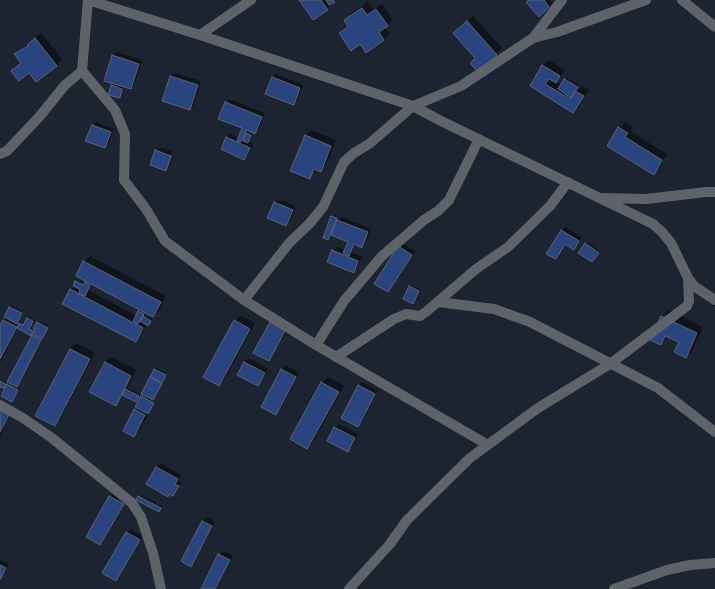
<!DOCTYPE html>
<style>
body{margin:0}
canvas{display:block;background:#1c2331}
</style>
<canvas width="715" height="589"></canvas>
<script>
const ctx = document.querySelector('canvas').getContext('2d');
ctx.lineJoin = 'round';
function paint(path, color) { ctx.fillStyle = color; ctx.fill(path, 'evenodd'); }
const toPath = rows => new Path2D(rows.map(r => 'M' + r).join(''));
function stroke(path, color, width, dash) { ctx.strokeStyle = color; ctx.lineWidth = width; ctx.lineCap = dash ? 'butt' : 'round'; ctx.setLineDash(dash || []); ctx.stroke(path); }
paint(toPath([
 [300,0,335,0,327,9],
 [530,0,550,0,552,3,539,16],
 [368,2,373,10,382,4,393,20,385,27,389,34,384,40,361,43,340,33,349,25,345,20,351,14],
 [473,16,502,48,496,54,461,27],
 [41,33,62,59,56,65,29,72,16,54],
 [117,52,142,60,134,85,131,88,124,86,119,97,111,86,114,83,113,56],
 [549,60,565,70,556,81,562,85,567,78,579,85,574,94,582,86,589,90,579,106,573,112,531,86,543,66],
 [175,73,201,81,194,105,190,109,171,77],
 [276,74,303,85,297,100,293,104,273,77],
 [229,99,265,113,259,129,255,132,253,132,248,142,253,144,248,155,244,159,227,138,230,134,239,138,243,128,226,103],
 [96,122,114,129,109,143,105,147,92,126],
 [625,122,633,127,630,131,667,154,659,168,654,173,608,146,619,128],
 [311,130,336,140,326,165,320,170,317,169,310,178,305,136],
 [160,147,172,151,166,167,168,167,174,152,169,166,165,170,156,151],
 [278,199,296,206,290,221,286,225,275,203],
 [334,215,338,217,335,224,342,217,371,229,366,243,362,247,355,244,351,252,362,257,357,268,353,272,333,251,337,247,345,250,349,241,331,234,328,238,332,217],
 [565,227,582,237,574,248,566,243,555,258,561,231],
 [588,242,599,251,593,259,586,244],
 [402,243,415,251,391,287,388,291,375,283],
 [90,256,166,296,159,310,153,315,145,311,143,314,152,319,150,323,147,324,141,335,136,341,71,290,78,280,85,284,87,281,77,275,84,262],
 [91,283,141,309,137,316,88,290],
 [411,285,420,289,413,303,410,287],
 [12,306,23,312,19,320,21,322,25,324,29,317,34,320,30,327,34,329,39,321,49,326,20,382,15,387,19,389,12,401,6,388,0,386,0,378,8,383,36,329,30,334,18,328,0,363,0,328,6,318,5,317],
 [20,323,28,327,20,325],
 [668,310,703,327,692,351,686,357,680,342,668,336,661,344,662,316],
 [241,315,255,323,225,379,219,385,235,321],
 [289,327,272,356,268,360,254,352],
 [76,343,95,353,60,419,54,425,70,349],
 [111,357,136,370,127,388,140,394,138,399,124,394,115,404,105,362],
 [248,358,268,369,262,381,258,385,238,375,245,362],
 [285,365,299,373,280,410,276,413,262,406,282,369],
 [156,368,167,373,157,395,152,400,155,402,138,432,134,436,135,410,144,394,151,376],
 [328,377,344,386,313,442,307,448,322,383],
 [362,382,378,390,362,422,358,426,359,386],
 [0,401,14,409,0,435],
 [339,424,358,434,352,447,348,451,328,440,335,427],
 [161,463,181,475,178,480,182,482,173,495,170,493,168,496,147,484,157,467],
 [114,493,127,500,104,540,100,544,110,497],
 [140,495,162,506,161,509,159,511,139,496],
 [207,517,215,522,194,562,191,565,182,561,203,521],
 [131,529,143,536,120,576,116,580,104,573,127,532],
 [223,551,233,556,216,589,202,589,219,555],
 [0,560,9,564,0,582]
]), '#0007');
const building = toPath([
 [299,0,321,0,328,10,313,20,299,0],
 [326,0,333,0,335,2,329,5,326,0],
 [529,0,544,0,549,7,539,17,526,2,529,0],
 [362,8,367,15,376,9,388,26,379,32,384,40,366,53,360,44,351,51,339,33,348,27,344,20,362,8],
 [467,21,497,55,478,72,470,63,475,58,453,33,467,21],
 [35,38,57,66,36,82,29,73,19,81,11,71,21,63,14,54,28,46,27,45,35,38],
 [112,55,139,64,131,89,104,81,112,55],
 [542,65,560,76,556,83,549,79,545,84,570,99,575,91,584,96,573,113,530,86,542,65],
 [170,76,198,85,190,110,162,101,170,76],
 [272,77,300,88,294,105,265,94,272,77],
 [564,79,578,87,571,98,558,89,564,79],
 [111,85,122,89,120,98,108,95,111,85],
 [225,102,262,117,255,134,246,130,241,142,237,141,242,128,218,119,225,102],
 [92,125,111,132,105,148,85,141,92,125],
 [618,127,628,133,625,137,662,160,654,175,607,146,618,127],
 [246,133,251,135,248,143,243,141,246,133],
 [305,135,331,146,321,172,314,169,310,179,290,171,305,135],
 [226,137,250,148,244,160,221,149,226,137],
 [155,150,171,156,166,171,150,165,155,150],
 [274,202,293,210,286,226,267,218,274,202],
 [331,216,337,218,328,240,323,238,331,216],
 [337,220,368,232,362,248,354,244,349,256,343,253,348,242,331,235,337,220],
 [561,230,579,241,574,250,565,244,556,259,546,254,561,230],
 [585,243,599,253,592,262,578,253,585,243],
 [398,246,412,255,388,292,374,284,398,246],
 [332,250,358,261,354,273,327,262,332,250],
 [83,261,161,302,153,317,76,276,83,261],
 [75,281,83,285,85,282,90,285,85,296,79,294,80,289,73,286,75,281],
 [409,286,419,291,413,304,403,299,409,286],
 [70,289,143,328,136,342,62,304,70,289],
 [9,307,22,313,17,324,4,317,9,307],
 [138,311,144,314,138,324,133,321,138,311],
 [143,316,151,321,148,326,140,321,143,316],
 [661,316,697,333,686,358,674,352,679,342,665,336,661,345,650,340,661,316],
 [27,318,33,321,29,329,33,331,31,336,17,328,19,323,23,325,27,318],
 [3,320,17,327,0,359,0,325,3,320],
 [234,320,250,329,219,386,203,377,234,320],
 [37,322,48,328,42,339,33,334,35,330,33,329,37,322],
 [270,322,285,331,269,361,253,353,270,322],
 [32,335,41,340,17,387,7,382,32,335],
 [70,349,90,359,55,426,35,416,70,349],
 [105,362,131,376,116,406,89,392,105,362],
 [244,362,265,373,258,386,237,375,244,362],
 [154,369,166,375,162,383,150,377,154,369],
 [281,369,296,377,276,415,261,407,281,369],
 [150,377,162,384,153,400,141,394,150,377],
 [0,381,6,384,4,388,0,387,0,381],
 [321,382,339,392,307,449,290,439,321,382],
 [7,384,18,390,12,402,1,396,7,384],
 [358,385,375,394,358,427,341,418,358,385],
 [125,389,139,396,136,402,122,395,125,389],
 [141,396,154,403,148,414,135,407,141,396],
 [134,409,145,415,134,437,123,431,134,409],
 [0,410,9,415,0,432,0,410],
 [334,427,355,438,348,452,327,441,334,427],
 [156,467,178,479,175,484,179,486,173,496,169,494,168,497,146,484,156,467],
 [109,496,124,504,100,545,86,537,109,496],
 [138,496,161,508,159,512,136,500,138,496],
 [202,521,212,526,191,567,181,561,202,521],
 [126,532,140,540,116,581,102,573,126,532],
 [218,554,230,560,215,589,201,589,218,554],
 [0,565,6,568,0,580,0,565]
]);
paint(building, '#29447f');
stroke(building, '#5c6474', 1);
stroke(toPath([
 [88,0,200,35,413,106,439,120,653,224,662,232,671,243,688,278,694,286,715,300],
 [88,0,82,71,115,110,125,134,124,180,146,209,165,241,244,300,316,345,488,445],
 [682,0,715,27],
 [200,35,251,0],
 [533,38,557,32,646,0],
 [0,154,7,151,40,116,65,85,82,71],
 [604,198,646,199,706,192,715,192],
 [244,300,290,242,310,223,323,207,344,162,354,153,369,144,413,106,461,86,533,38,562,0],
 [438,302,494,309,530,322,658,388,715,432],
 [316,345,344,301,382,256,424,220,438,211,449,200,479,139],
 [336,357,394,319,406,314,420,316,427,311,476,269,508,247,550,206,568,182],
 [0,405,23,418,52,438,132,503,141,517,153,553,161,589],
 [349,589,390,544,407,520,470,458,538,408,610,364,687,306,689,301,688,278],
 [614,589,667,570,690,565,715,563]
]), '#5e6269', 10);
</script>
